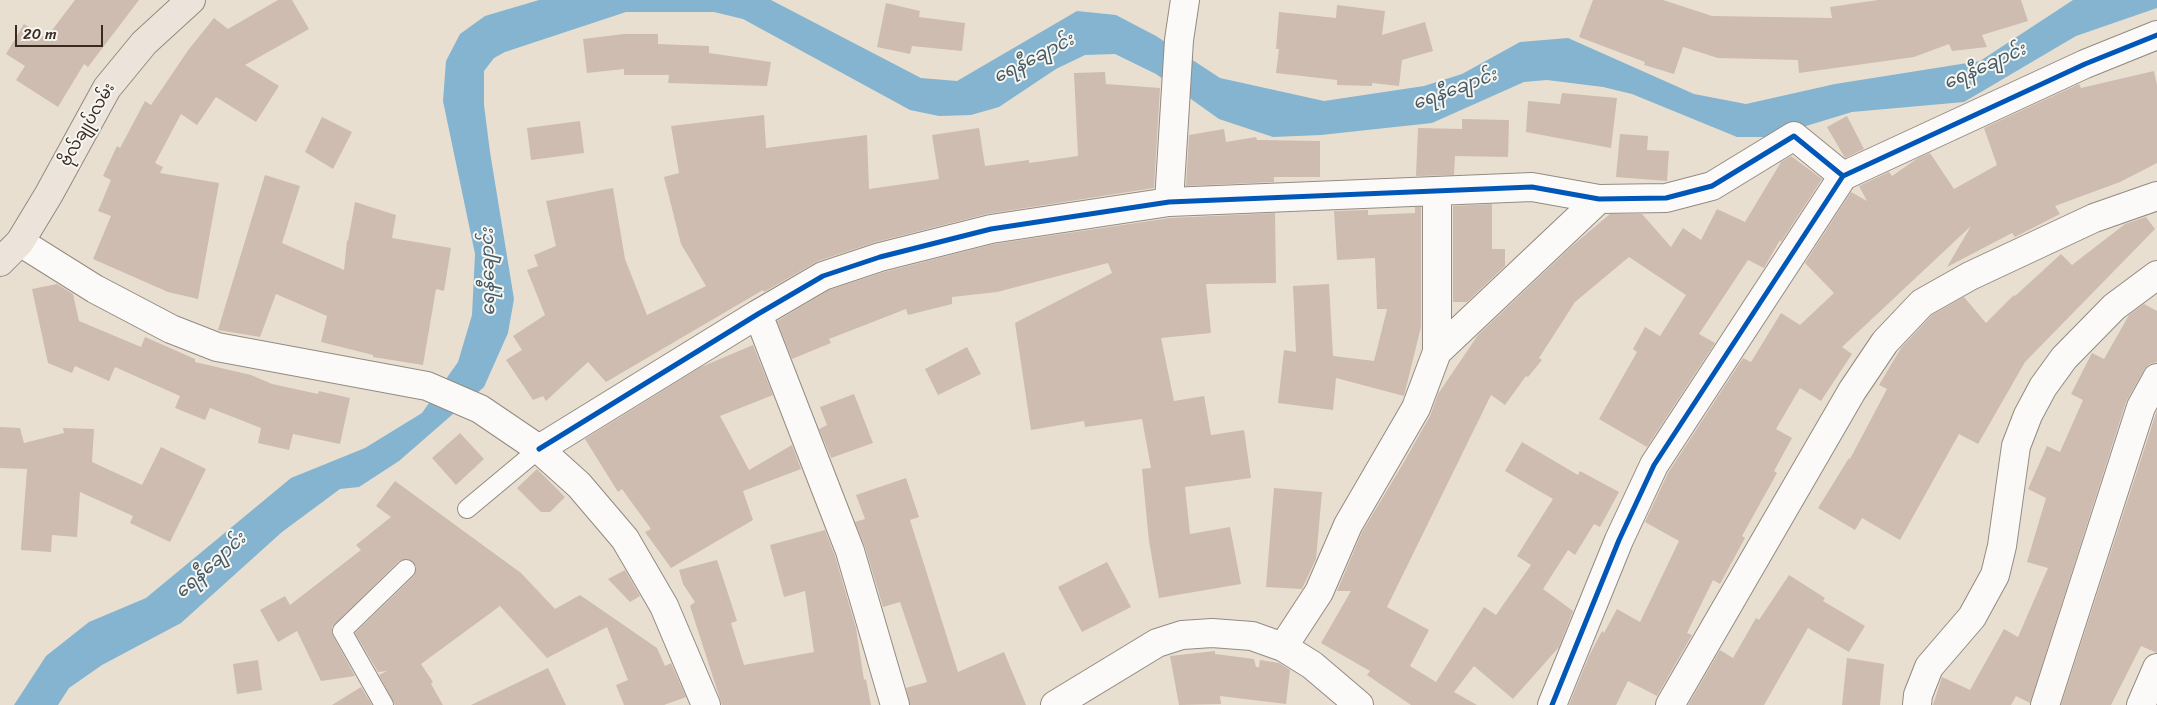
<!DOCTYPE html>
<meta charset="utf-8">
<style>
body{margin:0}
#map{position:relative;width:2157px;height:705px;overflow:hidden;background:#e9dfd1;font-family:Sriracha,sans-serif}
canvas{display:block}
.scale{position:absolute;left:15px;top:25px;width:88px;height:22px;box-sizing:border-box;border:2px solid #3b2a1e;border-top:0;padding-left:6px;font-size:15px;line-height:18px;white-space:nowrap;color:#3b2a1e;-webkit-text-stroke:4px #f6f6f2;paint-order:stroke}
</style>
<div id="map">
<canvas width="2157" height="705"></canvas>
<div class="scale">20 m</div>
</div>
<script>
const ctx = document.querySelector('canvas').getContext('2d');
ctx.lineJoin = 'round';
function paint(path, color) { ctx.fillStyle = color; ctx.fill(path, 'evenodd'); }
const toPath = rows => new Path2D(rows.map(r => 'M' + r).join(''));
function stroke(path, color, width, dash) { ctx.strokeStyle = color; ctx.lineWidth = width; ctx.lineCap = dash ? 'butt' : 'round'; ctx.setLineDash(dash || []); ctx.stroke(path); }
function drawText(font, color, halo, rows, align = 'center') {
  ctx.font = font + ' Sriracha,"Noto Sans Myanmar",sans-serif'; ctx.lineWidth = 4; ctx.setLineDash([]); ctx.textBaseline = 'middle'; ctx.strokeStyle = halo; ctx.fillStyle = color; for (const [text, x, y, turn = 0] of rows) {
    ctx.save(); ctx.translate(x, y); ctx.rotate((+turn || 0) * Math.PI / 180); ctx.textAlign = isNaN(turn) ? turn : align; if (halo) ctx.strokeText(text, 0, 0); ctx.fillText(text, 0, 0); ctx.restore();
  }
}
paint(toPath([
 [539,0,771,0,921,78,957,81,1077,11,1116,15,1156,36,1220,78,1324,101,1424,86,1462,74,1520,42,1568,38,1694,94,1746,104,1835,84,1980,61,2073,0,2157,0,2157,8,2076,36,1964,102,1852,112,1770,137,1737,137,1632,94,1603,87,1547,80,1524,82,1432,123,1321,135,1273,137,1219,119,1156,74,1115,54,1085,55,1056,69,999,107,971,115,939,116,910,110,743,19,714,12,626,12,505,52,494,58,484,71,484,105,490,152,514,299,508,333,484,387,399,461,359,487,340,489,282,532,181,623,102,665,69,688,58,705,14,705,46,656,89,622,146,598,291,478,365,448,422,413,458,362,472,315,475,254,443,101,446,61,460,34,485,16]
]), '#84b4d0');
paint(toPath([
 [75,0,139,0,88,67,84,64,58,107,16,80,25,66,6,54,24,24,46,38],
 [278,0,292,0,309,29,245,65,279,86,256,122,216,97,197,125,181,114,155,163,163,167,160,173,219,183,198,299,168,292,93,259,111,216,98,211,111,180,103,176,117,146,120,148,145,101,151,105,189,49,214,18,228,29],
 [1593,0,1663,0,1712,16,1832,18,1830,7,1878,0,2021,0,2028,21,1982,35,1987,47,1952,51,1949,44,1914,57,1799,73,1798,60,1718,58,1683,47,1674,74,1644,65,1645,62,1579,37],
 [886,3,920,11,919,17,965,23,962,51,912,46,910,54,877,47],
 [1337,5,1385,11,1382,35,1425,22,1433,51,1402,60,1399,86,1372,83,1372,86,1337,85,1337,80,1276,73,1279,49,1276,49,1279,12,1336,18],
 [624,34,658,34,658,44,709,46,709,53,771,62,767,86,668,83,669,75,624,75,624,69,587,73,583,39],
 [2154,71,2157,85,2157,163,2120,182,2055,206,2060,214,2015,237,2012,233,1947,267,1971,226,1842,347,1852,354,1821,401,1800,388,1776,429,1792,438,1774,471,1777,473,1742,536,1745,538,1720,584,1713,580,1687,633,1692,635,1657,696,1628,681,1616,705,1569,705,1589,656,1602,631,1604,633,1617,609,1640,622,1679,541,1645,522,1668,473,1743,358,1751,362,1781,313,1800,325,1834,293,1805,263,1851,192,1867,201,1859,186,1889,172,1892,176,1918,158,1930,153,1954,189,1997,165,1984,128,2079,84,2081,88],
 [1105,72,1106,84,1160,88,1154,188,987,214,876,242,818,261,764,292,763,290,606,382,588,362,546,401,543,396,533,400,506,360,522,350,513,336,545,315,527,270,538,266,534,255,556,246,546,201,613,188,625,259,647,315,706,286,681,244,664,177,679,173,671,126,764,115,766,148,867,135,869,189,939,179,932,135,979,128,985,166,1029,160,1029,163,1078,156,1074,73],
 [1562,93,1617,98,1611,148,1526,132,1528,101,1560,104],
 [1847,116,1864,149,1845,158,1827,127],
 [322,117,352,132,333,169,305,152],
 [1462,119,1509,120,1508,157,1455,156,1454,175,1416,176,1418,128,1462,129],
 [580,121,584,153,531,160,527,128],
 [1224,129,1226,142,1256,137,1257,140,1320,141,1320,177,1274,177,1274,182,1186,186,1189,135],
 [1620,134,1648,136,1647,150,1669,151,1667,181,1616,177],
 [1791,156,1822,179,1781,242,1780,240,1764,268,1748,260,1699,334,1715,343,1647,447,1599,419,1637,352,1633,349,1645,327,1660,336,1686,295,1629,257,1575,302,1539,358,1542,360,1528,377,1526,376,1505,405,1491,395,1387,607,1429,630,1410,666,1436,682,1484,607,1496,615,1531,565,1517,556,1553,499,1505,471,1522,442,1578,475,1580,471,1619,492,1600,527,1594,524,1575,555,1568,550,1543,589,1573,611,1559,647,1513,699,1474,666,1454,692,1477,705,1411,705,1367,675,1370,671,1321,643,1351,591,1337,591,1362,532,1404,462,1430,416,1438,394,1478,335,1572,246,1610,214,1642,214,1671,247,1683,228,1701,240,1717,209,1745,222,1781,162],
 [265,175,300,186,282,243,344,270,347,240,348,241,355,202,396,215,392,238,451,248,444,291,436,289,423,365,373,357,373,355,321,342,327,316,276,294,260,337,218,330],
 [1492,204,1492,249,1505,249,1505,266,1467,302,1453,302,1453,206],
 [1415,207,1421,207,1421,327,1404,396,1336,378,1333,410,1278,403,1284,350,1296,352,1293,286,1329,284,1333,356,1374,361,1387,309,1377,309,1375,258,1337,260,1334,211,1368,210,1368,215,1415,213],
 [1275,213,1276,283,1206,284,1211,333,1161,338,1174,401,1204,396,1211,435,1244,430,1251,478,1185,487,1190,534,1230,527,1241,584,1159,598,1149,541,1142,469,1151,468,1142,419,1085,427,1084,421,1031,430,1015,323,1112,273,1108,263,997,292,952,297,952,304,908,315,906,309,829,339,831,343,792,359,777,321,829,290,884,272,994,244,1170,218],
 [2146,217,2155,229,2025,362,1978,444,1959,434,1900,540,1862,518,1855,530,1818,508,1849,458,1850,459,1887,389,1879,385,1901,348,1932,315,1964,297,1986,323,2014,295,2015,296,2061,254,2072,265,2125,224],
 [57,284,73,294,79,321,141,347,145,337,195,359,195,362,251,375,272,384,318,394,319,391,350,398,340,444,293,434,289,450,258,443,261,428,210,408,205,420,175,408,180,396,115,367,109,381,75,366,72,373,48,363,32,289],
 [2144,304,2157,311,2157,362,2149,364,2144,370,2126,402,2030,703,2016,696,2011,705,1933,705,1942,677,1970,690,2004,629,2018,637,2048,568,2027,562,2046,498,2028,489,2047,446,2060,452,2083,400,2071,394,2092,353,2104,359,2129,315],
 [753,345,773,395,720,416,749,470,792,445,801,469,743,491,753,520,671,568,645,532,651,529,622,489,618,492,585,439,701,367],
 [967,347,981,374,938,395,925,369],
 [854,394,873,443,831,458,819,429,827,425,820,407],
 [2157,410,2157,653,2141,646,2111,705,2061,705],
 [0,427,20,428,24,443,64,433,63,428,94,429,92,462,142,485,161,447,206,469,170,542,130,523,133,516,80,492,77,537,52,535,51,552,21,550,27,469,0,468],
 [460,433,484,459,456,485,432,458],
 [537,469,565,497,550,512,541,512,517,488],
 [906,478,919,517,910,520,958,672,1004,652,1026,705,910,705,906,688,927,682,900,602,883,607,865,547,855,522,865,519,856,495],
 [395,481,521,573,555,609,580,595,657,648,665,666,671,663,686,697,664,705,624,705,616,685,628,680,607,627,547,658,500,606,421,664,433,682,431,684,443,705,395,705,379,675,387,671,378,672,355,633,414,576,416,566,408,559,399,561,332,627,333,636,355,676,321,681,297,631,278,642,260,610,285,596,290,605,361,550,356,545,391,517,376,506],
 [1274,488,1322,492,1316,559,1302,589,1266,587],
 [825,530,835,556,856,628,864,680,866,679,871,705,722,705,690,606,695,602,683,584,679,570,717,560,737,621,731,623,744,665,814,652,805,591,784,597,770,545],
 [1107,562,1131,607,1082,632,1058,587],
 [625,570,640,596,630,602,608,579],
 [1789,575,1825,598,1823,601,1865,626,1849,652,1808,628,1764,705,1688,705,1720,650,1733,658,1756,618,1759,620],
 [1215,651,1215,654,1254,659,1256,667,1259,667,1260,660,1279,663,1290,670,1286,704,1220,696,1221,704,1179,705,1170,656],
 [1847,658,1884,664,1880,705,1842,705],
 [258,660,262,690,237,694,233,664],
 [548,668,566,705,471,705],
 [361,687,372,705,332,705]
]), '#cdbcaf');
const service = toPath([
 [467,509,539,449],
 [384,705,342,631,406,569]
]);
const minor = toPath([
 [1169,202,1179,40,1185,0],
 [20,242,95,289,171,329,217,347,427,386,480,409,539,449,579,485,625,539,664,606,706,705],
 [758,314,850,551,895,705],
 [1437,352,1599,199],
 [539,449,758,314,823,276,880,257,991,229,1169,202,1532,187,1599,199,1666,198,1712,186,1794,136,1843,176],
 [1283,647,1319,592,1348,525,1416,408,1437,352,1437,191],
 [1055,705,1157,643,1182,635,1212,633,1252,636,1283,647,1312,665,1359,705],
 [1552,705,1619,540,1654,465,1843,176,2085,64,2157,35],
 [1670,705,1852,391,1885,342,1922,303,1970,276,2094,218,2157,196],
 [1917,705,1918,695,1929,667,1972,617,1995,575,2002,546,2016,446,2028,415,2043,387,2064,358,2114,307,2157,275],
 [2045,705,2141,407,2157,378],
 [2141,705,2157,668]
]);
const primary = toPath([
 [0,262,20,242,49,194,107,88,144,43,191,0]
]);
stroke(service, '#938b82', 20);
stroke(minor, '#938b82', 30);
stroke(primary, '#938b82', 30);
stroke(service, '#fcfaf8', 18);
stroke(minor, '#fcfaf8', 28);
stroke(primary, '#ece4db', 28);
stroke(toPath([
 [539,449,758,314,823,276,880,257,991,229,1169,202,1532,187,1599,199,1666,198,1712,186,1794,136,1843,176],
 [1552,705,1619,540,1654,465,1843,176,2085,64,2157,35]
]), '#0057b8', 5);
drawText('16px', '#3b2a1e', '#f6f6f2', [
 ["ဗိုလ်‌ချုပ်‌လမ်း",88,125,-60]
]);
drawText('italic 18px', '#475a65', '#f6f6f2', [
 ["ရေနီချောင်း",1034,59,-27],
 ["ရေနီချောင်း",1985,67,-24],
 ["ရေနီချောင်း",1455,90,-20],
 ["ရေနီချောင်း",489,272,-91],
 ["ရေနီချောင်း",211,566,-42]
]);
</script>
